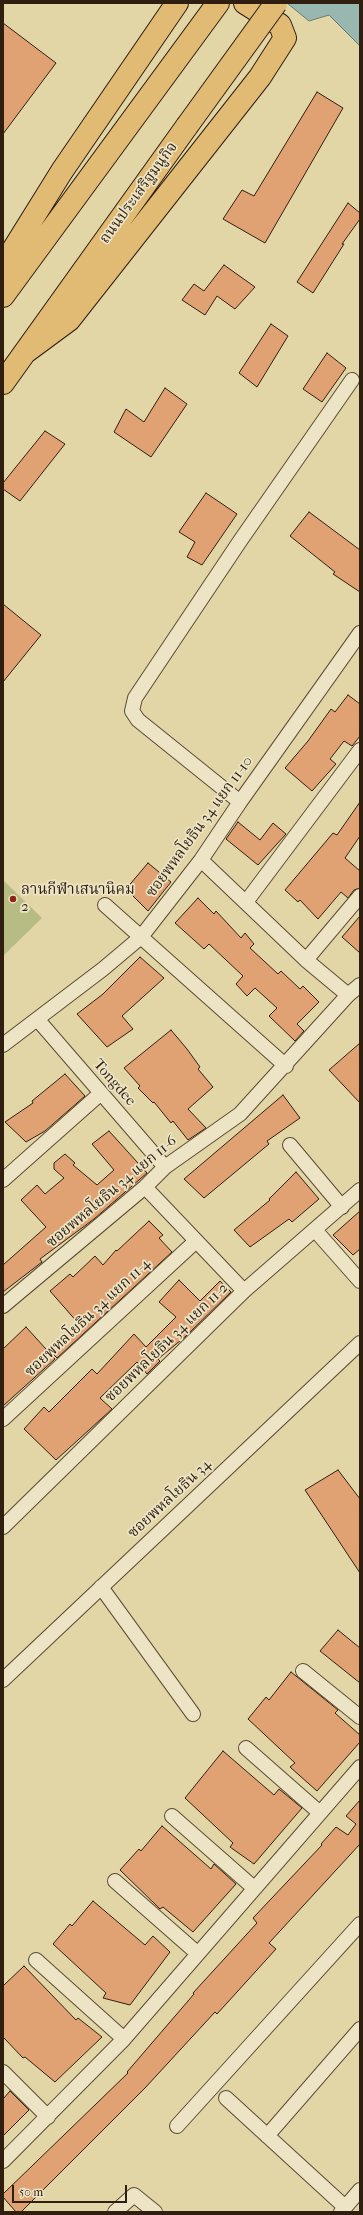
<!DOCTYPE html>
<meta charset="utf-8">
<style>
body{margin:0}
#map{position:relative;width:363px;height:2215px;overflow:hidden;background:#e2d5a6;font-family:"IM FELL French Canon",serif}
canvas{display:block}
.frame{position:absolute;inset:0;border:4px solid #301f11;pointer-events:none}
.scale{position:absolute;left:12px;top:2185px;width:115px;height:18px;box-sizing:border-box;border:2px solid #301f11;border-top:0;padding-left:5px;font-size:12px;line-height:14px;white-space:nowrap;color:#301f11;-webkit-text-stroke:3px #ece4c5;paint-order:stroke}
</style>
<div id="map">
<canvas width="363" height="2215"></canvas>
<div class="frame"></div>
<div class="scale">50 m</div>
</div>
<script>
const ctx = document.querySelector('canvas').getContext('2d');
ctx.lineJoin = 'round';
function paint(path, color) { ctx.fillStyle = color; ctx.fill(path, 'evenodd'); }
const toPath = rows => new Path2D(rows.map(r => 'M' + r).join(''));
function stroke(path, color, width, dash) { ctx.strokeStyle = color; ctx.lineWidth = width; ctx.lineCap = dash ? 'butt' : 'round'; ctx.setLineDash(dash || []); ctx.stroke(path); }
function drawText(font, color, halo, rows, align = 'center') {
  ctx.font = font + ' "IM FELL French Canon","Noto Serif Thai",serif'; ctx.lineWidth = 3.5; ctx.setLineDash([]); ctx.textBaseline = 'middle'; ctx.strokeStyle = halo; ctx.fillStyle = color; for (const [text, x, y, turn = 0] of rows) {
    ctx.save(); ctx.translate(x, y); ctx.rotate((+turn || 0) * Math.PI / 180); ctx.textAlign = isNaN(turn) ? turn : align; if (halo) ctx.strokeText(text, 0, 0); ctx.fillText(text, 0, 0); ctx.restore();
  }
}
paint(toPath([
 [3,880,42,918,3,956]
]), '#b7bc84');
const water = toPath([
 [287,3,360,3,360,46,329,15,309,21,287,3]
]);
paint(water, '#97b7b0');
stroke(water, '#6e7a70', 1);
const building = toPath([
 [3,23,56,63,3,134,3,23],
 [317,92,343,108,265,243,223,219,242,190,254,196,317,92],
 [348,203,360,213,360,219,342,244,344,244,313,293,297,282,348,203],
 [224,265,255,287,235,309,217,296,205,315,182,300,194,284,204,291,224,265],
 [271,324,288,336,257,387,239,373,271,324],
 [327,353,346,368,322,402,303,389,327,353],
 [165,388,187,404,151,457,114,432,126,409,144,422,165,388],
 [45,431,65,444,20,501,3,489,3,483,45,431],
 [206,493,237,514,202,565,187,557,195,542,179,532,206,493],
 [309,512,360,550,360,592,333,574,335,572,290,536,309,512],
 [3,604,41,635,3,682,3,604],
 [348,695,360,704,360,736,352,746,344,741,330,759,336,764,312,791,285,768,308,741,331,709,335,712,348,695],
 [360,802,360,836,345,858,360,871,360,888,354,890,348,898,341,892,318,919,300,900,298,902,285,890,333,833,337,835,360,802],
 [238,822,260,840,273,823,286,834,258,865,226,839,238,822],
 [148,863,171,882,148,911,126,889,148,863],
 [198,898,214,914,216,911,241,938,245,933,254,944,250,948,278,974,281,971,300,989,303,986,319,1002,297,1024,304,1031,295,1041,269,1016,277,1008,255,988,247,996,236,984,243,976,209,944,204,949,175,923,198,898],
 [360,916,360,953,342,937,360,916],
 [140,957,164,978,122,1016,133,1029,107,1047,77,1014,103,994,140,957],
 [171,1030,187,1049,200,1067,198,1069,213,1087,188,1109,206,1128,188,1140,173,1121,171,1123,154,1102,153,1103,138,1088,140,1086,124,1068,171,1030],
 [360,1043,360,1103,329,1070,360,1043],
 [65,1074,85,1096,45,1131,26,1142,5,1122,33,1103,32,1101,65,1074],
 [283,1095,300,1118,267,1141,269,1144,204,1198,184,1179,283,1095],
 [109,1131,147,1173,94,1219,40,1259,42,1262,3,1292,3,1265,46,1227,21,1200,37,1185,45,1194,64,1178,54,1169,54,1163,65,1154,75,1163,73,1165,97,1185,114,1170,92,1144,109,1131],
 [296,1172,319,1199,292,1222,289,1219,250,1247,234,1230,270,1200,269,1199,296,1172],
 [360,1211,360,1249,353,1255,333,1235,360,1211],
 [149,1221,163,1235,159,1238,172,1252,57,1358,50,1351,78,1323,50,1291,70,1274,73,1277,95,1256,103,1265,116,1250,117,1251,149,1221],
 [179,1280,200,1301,220,1281,231,1292,186,1336,158,1359,160,1361,147,1374,137,1362,100,1398,112,1409,56,1460,24,1429,44,1407,49,1412,92,1369,97,1374,134,1334,146,1347,176,1317,159,1302,179,1280],
 [26,1327,55,1359,3,1406,3,1349,26,1327],
 [338,1470,360,1499,360,1573,305,1490,338,1470],
 [338,1630,360,1648,360,1683,320,1651,338,1630],
 [291,1672,338,1710,335,1713,360,1735,360,1742,317,1791,290,1767,295,1763,248,1719,266,1697,269,1700,291,1672],
 [223,1751,274,1795,279,1789,302,1808,254,1864,230,1847,233,1843,185,1798,223,1751],
 [360,1800,360,1844,269,1943,276,1949,217,2014,215,2012,145,2088,21,2212,16,2212,3,2197,3,2194,128,2073,127,2072,194,1994,193,1993,257,1923,253,1918,322,1845,321,1844,336,1827,348,1835,356,1824,346,1816,360,1800],
 [162,1826,211,1869,214,1864,236,1884,193,1932,163,1907,160,1909,120,1870,139,1849,141,1851,162,1826],
 [93,1901,145,1945,153,1936,170,1952,130,2005,103,1998,106,1993,53,1944,70,1924,72,1926,93,1901],
 [24,1966,76,2020,78,2018,102,2037,55,2082,25,2057,23,2058,3,2037,3,1986,24,1966],
 [10,2091,29,2110,3,2136,3,2099,10,2091]
]);
paint(building, '#e1a273');
stroke(building, '#301f11', 1);
const minor = toPath([
 [240,802,138,720,132,711,135,698,240,541,352,380],
 [201,860,306,960,348,995],
 [246,902,360,750],
 [105,905,286,1066],
 [306,960,360,896],
 [38,1020,165,1167],
 [3,1045,103,969,141,937,201,860,240,802,360,633],
 [290,1145,342,1207],
 [3,1180,101,1093],
 [145,1187,244,1291],
 [315,1230,360,1281],
 [3,1306,145,1187,165,1167,240,1114,348,995,360,985],
 [3,1419,196,1241],
 [3,1527,244,1291,360,1190],
 [101,1587,193,1714],
 [303,1671,360,1717],
 [3,1680,360,1343],
 [246,1748,320,1813],
 [172,1816,254,1888],
 [115,1881,197,1953],
 [36,1960,124,2039],
 [3,2072,48,2117],
 [226,2098,345,2207],
 [177,2126,360,1924],
 [267,2136,360,2029],
 [3,2161,124,2039,360,1767],
 [115,2212,134,2195,155,2212],
 [341,2212,360,2190]
]);
const primary = toPath([
 [3,266,62,171,177,3],
 [3,296,218,3],
 [27,351,69,320,260,77,285,38,280,25,245,3],
 [3,383,187,126]
]);
stroke(minor, '#5c4c36', 16);
stroke(primary, '#301f11', 24);
stroke(minor, '#ece4c5', 14);
stroke(primary, '#e1ba73', 22);
const primaryBridge = toPath([
 [187,126,276,3]
]);
stroke(primaryBridge, '#301f11', 24, []);
stroke(primaryBridge, '#e1ba73', 22);
for (const [x, y, r, color] of [
 [13,899,4,"#8f2418"]
]) { const dot = new Path2D(); dot.arc(x, y, r, 0, 2 * Math.PI); ctx.fillStyle = color; ctx.fill(dot); stroke(dot, '#ece4c5', 1.5); }
drawText('15px', '#301f11', '#ece4c5', [
 ["ถนนประเสริฐมนูกิจ",139,193,-54],
 ["ซอยพหลโยธิน 34 แยก 11-10",200,827,-54],
 ["Tongdee",114,1083,49],
 ["ซอยพหลโยธิน 34 แยก 11-6",112,1192,-40],
 ["ซอยพหลโยธิน 34 แยก 11-4",88,1318,-43],
 ["ซอยพหลโยธิน 34 แยก 11-2",167,1343,-44],
 ["ซอยพหลโยธิน 34",170,1499,-43]
]);
drawText('15px', '#301f11', '#ece4c5', [
 ["ลานกีฬาเสนานิคม",21,890],
 ["2",21,907]
], 'left');
</script>
